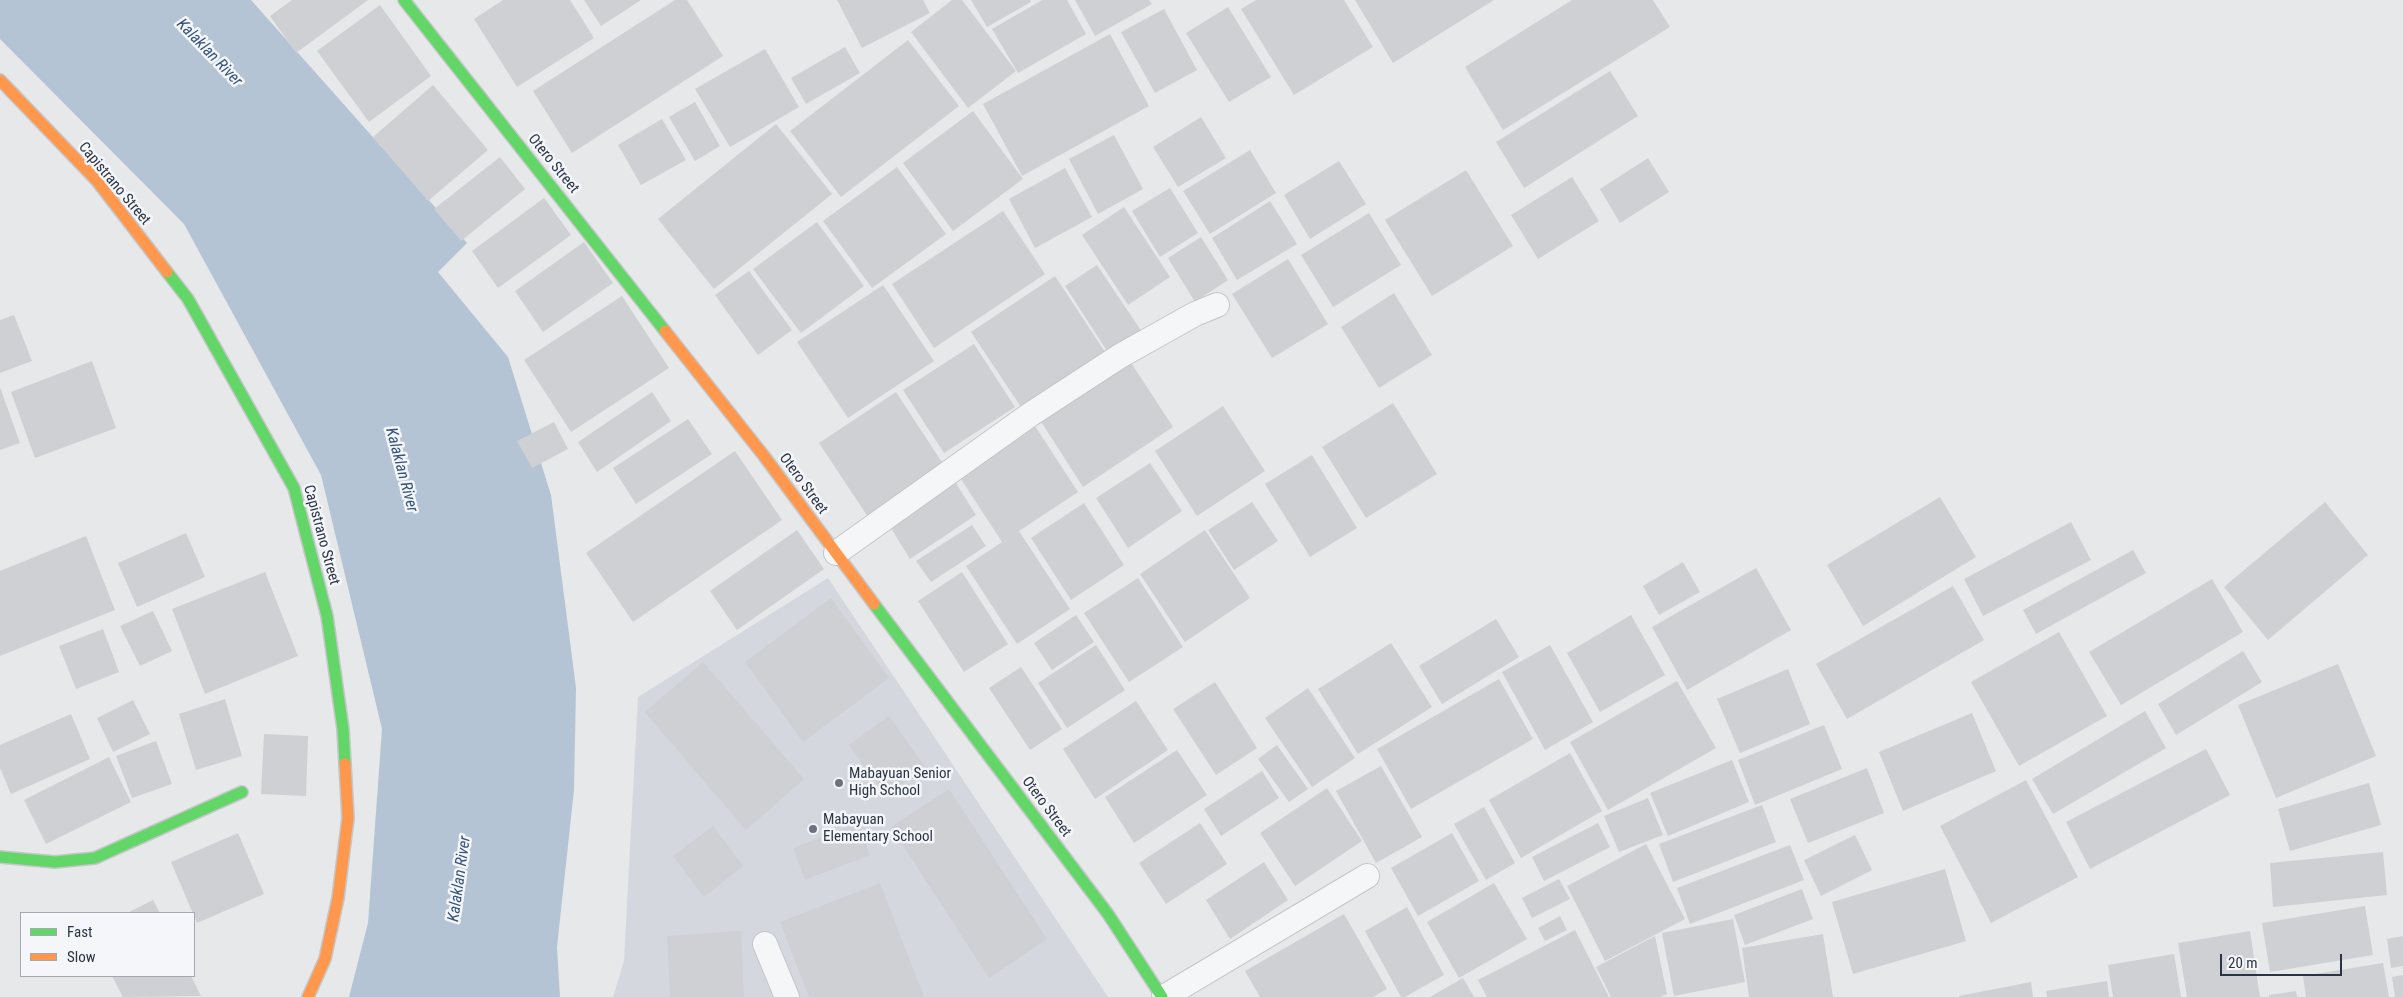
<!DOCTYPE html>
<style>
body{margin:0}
#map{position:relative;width:2403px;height:997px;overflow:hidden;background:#e6e8ea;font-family:"Roboto Condensed",sans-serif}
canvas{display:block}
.legend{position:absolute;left:20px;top:912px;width:175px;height:65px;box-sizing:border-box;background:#f4f6f9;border:1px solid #a4a8b1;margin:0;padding:6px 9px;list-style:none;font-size:15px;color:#2b3445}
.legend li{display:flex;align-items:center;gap:10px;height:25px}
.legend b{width:25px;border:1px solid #a4a8b1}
.scale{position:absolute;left:2220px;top:954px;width:122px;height:22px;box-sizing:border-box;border:2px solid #2b3445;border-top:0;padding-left:6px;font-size:15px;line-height:18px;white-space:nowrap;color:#2b3445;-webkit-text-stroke:4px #f4f6f9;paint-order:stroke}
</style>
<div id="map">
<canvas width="2403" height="997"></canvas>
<ul class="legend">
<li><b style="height:6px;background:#63d668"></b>Fast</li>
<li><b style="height:6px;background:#ff974d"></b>Slow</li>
</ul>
<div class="scale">20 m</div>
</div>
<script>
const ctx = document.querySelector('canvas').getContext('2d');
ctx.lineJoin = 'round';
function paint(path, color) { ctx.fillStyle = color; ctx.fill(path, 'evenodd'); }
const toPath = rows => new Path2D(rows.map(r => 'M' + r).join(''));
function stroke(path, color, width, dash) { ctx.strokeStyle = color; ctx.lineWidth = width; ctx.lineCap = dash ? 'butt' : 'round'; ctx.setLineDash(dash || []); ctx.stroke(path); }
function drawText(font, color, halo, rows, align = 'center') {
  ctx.font = font + ' "Roboto Condensed",sans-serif'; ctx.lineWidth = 5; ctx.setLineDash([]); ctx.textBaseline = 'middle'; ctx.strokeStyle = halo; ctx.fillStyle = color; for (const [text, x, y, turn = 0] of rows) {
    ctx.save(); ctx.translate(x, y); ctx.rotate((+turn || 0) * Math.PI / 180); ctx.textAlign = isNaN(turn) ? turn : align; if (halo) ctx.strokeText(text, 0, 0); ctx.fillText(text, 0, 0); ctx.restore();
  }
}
paint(toPath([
 [828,578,1108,997,613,997,624,961,638,697]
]), '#d4d7dd');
paint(toPath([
 [0,0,251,0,467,243,438,272,508,357,551,495,576,688,574,790,557,947,560,997,349,997,368,923,382,729,321,475,184,224,0,39]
]), '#b4c4d5');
paint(toPath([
 [292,0,368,0,296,53,270,16],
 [503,0,570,0,594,38,517,87,474,19],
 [584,0,641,0,601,26],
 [675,0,687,0,723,56,572,153,533,91],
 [837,0,923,0,930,13,862,48],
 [952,0,962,0,1016,71,968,108,911,32],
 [971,0,1030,0,1031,2,987,27],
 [1042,0,1067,0,1086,34,1018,73,992,29],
 [1075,0,1149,0,1152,4,1095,36],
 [1256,0,1344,0,1373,47,1294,95,1241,9],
 [1355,0,1494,0,1393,63],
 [1572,0,1653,0,1670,27,1503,130,1465,67],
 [380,5,431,76,369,122,317,51],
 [1228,7,1271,77,1229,102,1186,33],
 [1164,9,1197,70,1155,93,1121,32],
 [1110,34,1149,106,1022,176,983,104],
 [908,40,959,106,841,197,790,131],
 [845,47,860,73,806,104,791,78],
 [765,49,799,107,730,147,695,89],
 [1610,71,1638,116,1524,188,1496,142],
 [433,85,488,150,428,201,373,137],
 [695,102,720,146,695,161,669,117],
 [973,111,1023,179,953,231,903,163],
 [1201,117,1226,158,1178,187,1153,147],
 [662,119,686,160,641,185,618,145],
 [776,124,832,194,714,289,658,219],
 [1114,135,1143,189,1098,214,1069,159],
 [1250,150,1276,193,1210,234,1183,191],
 [500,157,525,189,461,241,434,209],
 [1648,158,1669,192,1620,223,1600,189],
 [1339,161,1366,204,1310,239,1284,195],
 [897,167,946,234,872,288,823,221],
 [1065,168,1092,217,1035,248,1009,199],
 [1466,170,1513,246,1432,296,1385,220],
 [1572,177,1599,221,1538,259,1511,215],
 [1170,188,1198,233,1160,257,1132,211],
 [544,198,571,235,498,288,472,251],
 [1270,201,1297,244,1237,280,1212,238],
 [1124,207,1170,277,1128,305,1082,235],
 [1003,211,1045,274,934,348,892,284],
 [1369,213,1401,265,1333,307,1301,255],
 [817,222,864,286,801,333,753,269],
 [1201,237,1228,280,1195,302,1168,258],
 [584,242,613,283,543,332,515,291],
 [1288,259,1328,324,1272,358,1232,294],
 [1097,265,1142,332,1109,354,1065,286],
 [749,271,792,330,758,355,715,295],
 [1055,276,1109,358,1025,413,971,332],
 [883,285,934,361,848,418,797,342],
 [1394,293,1432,355,1379,388,1341,327],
 [622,296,669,368,571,432,524,360],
 [14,315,32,361,0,373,0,320],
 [974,344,1015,407,944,453,903,390],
 [1128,358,1173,427,1083,487,1038,417],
 [92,361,116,428,35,458,11,392],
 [0,387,20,443,0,450],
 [652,392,671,421,597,472,578,442],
 [896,392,947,470,870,520,819,443],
 [1393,403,1437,474,1366,518,1322,447],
 [1223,406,1265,471,1197,516,1155,451],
 [688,419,712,454,636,504,613,468],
 [554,422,568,449,532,468,517,441],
 [1033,423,1078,492,1019,531,1070,609,1017,644,966,566,1002,542,957,473],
 [735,451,782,520,633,622,586,553],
 [1312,455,1357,528,1310,557,1265,484],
 [1150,463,1182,511,1128,548,1096,498],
 [952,477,976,515,910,559,886,520],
 [1940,497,1976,557,1863,626,1827,565],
 [1252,502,1278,541,1234,570,1208,530],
 [2325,502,2368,555,2268,640,2224,587],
 [1084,503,1124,565,1071,600,1031,538],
 [2071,522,2091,560,1983,616,1964,579],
 [972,525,986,546,931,582,916,561],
 [797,530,824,569,737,630,710,591],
 [1205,530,1250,598,1185,642,1140,574],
 [186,533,205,577,137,607,118,563],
 [86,536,115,610,0,656,0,571],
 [2133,550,2146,573,2036,634,2023,610],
 [1683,562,1700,592,1659,615,1643,586],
 [1756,568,1791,630,1687,690,1652,627],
 [265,572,298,656,205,694,172,609],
 [962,572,1008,644,964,672,918,601],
 [1138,578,1183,647,1129,682,1084,613],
 [2212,579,2243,632,2121,705,2089,652],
 [1953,586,1984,640,1847,719,1816,664],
 [831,598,889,678,803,742,745,662],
 [153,611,172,651,140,666,120,626],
 [1076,615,1094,642,1052,670,1034,643],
 [1631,615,1665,675,1600,712,1567,653],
 [1496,619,1519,657,1442,704,1419,666],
 [103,629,119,672,76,689,59,646],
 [2059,632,2107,716,2019,766,1971,682],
 [1391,643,1432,707,1358,754,1318,689],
 [1096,645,1125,690,1067,728,1038,683],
 [1550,645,1593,722,1545,750,1502,672],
 [2243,651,2262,682,2176,735,2158,704],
 [703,662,804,779,746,830,645,712],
 [2338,664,2376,756,2276,798,2238,705],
 [1021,667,1062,729,1030,750,989,688],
 [1788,669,1810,724,1740,753,1717,699],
 [1499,679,1533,739,1411,809,1377,749],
 [1677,681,1716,748,1608,810,1570,742],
 [1215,682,1257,748,1216,775,1173,709],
 [1308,688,1355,758,1312,787,1265,718],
 [225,699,242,756,196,770,179,714],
 [133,700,150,734,113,752,97,718],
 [1136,701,1168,750,1095,799,1063,749],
 [2145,711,2166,748,2053,814,2032,779],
 [1972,713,1996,771,1903,811,1879,752],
 [71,714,90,759,11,794,0,768,0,745],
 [889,716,925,767,886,796,849,745],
 [1824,725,1842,769,1755,805,1738,760],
 [264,734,308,736,306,796,261,794],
 [156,741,172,784,132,798,116,756],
 [1277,745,1308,789,1289,802,1258,759],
 [2206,749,2230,795,2090,869,2066,822],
 [1177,750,1207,795,1134,843,1105,797],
 [1570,753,1602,811,1521,858,1489,800],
 [109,757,131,802,46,844,24,800],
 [1732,760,1749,802,1668,836,1650,793],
 [1381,766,1422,837,1376,863,1336,791],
 [1867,768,1884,813,1808,843,1790,799],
 [1262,771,1279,798,1221,836,1204,809],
 [2026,780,2078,877,1991,923,1940,826],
 [2369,783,2381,825,2290,851,2278,809],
 [1327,788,1362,841,1295,886,1260,833],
 [949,789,1047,939,989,978,891,827],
 [1648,798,1663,835,1619,852,1604,816],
 [1762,805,1776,842,1673,882,1659,844],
 [1484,807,1515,863,1486,880,1454,824],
 [858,823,870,855,805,880,793,848],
 [1200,823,1227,864,1166,904,1139,863],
 [1598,823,1610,847,1544,881,1532,857],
 [713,826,743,866,704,897,673,856],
 [238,833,264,894,197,923,171,862],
 [1452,833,1479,881,1418,916,1391,868],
 [1855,835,1872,870,1821,896,1804,860],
 [1646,844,1685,919,1605,961,1567,886],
 [1790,845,1804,880,1690,924,1677,888],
 [2383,852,2387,895,2273,907,2270,863],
 [1264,862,1288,900,1230,939,1206,900],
 [1945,869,1966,941,1853,974,1832,902],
 [1559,879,1570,899,1532,918,1522,898],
 [880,883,924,997,809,997,780,922],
 [1494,883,1527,939,1459,978,1427,922],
 [1802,889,1813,919,1745,945,1734,915],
 [153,900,160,913,127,913],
 [2365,906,2373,955,2270,972,2262,923],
 [1407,907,1444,975,1405,997,1401,997,1365,931],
 [1344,914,1387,989,1373,997,1260,997,1245,971],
 [1560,916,1567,930,1545,941,1538,928],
 [1733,919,1745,982,1674,996,1662,933],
 [1575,930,1609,997,1487,997,1478,980],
 [741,931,744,997,670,997,667,936],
 [2250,931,2260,997,2187,997,2178,943],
 [1823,934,1833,997,1749,997,1742,948],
 [1655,936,1667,994,1660,997,1611,997,1596,967],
 [2403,936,2403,966,2391,968,2387,939],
 [2174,954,2181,997,2113,997,2108,965],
 [2383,963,2389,997,2306,997,2303,976],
 [2403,975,2403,997,2395,997,2392,977],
 [112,976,191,976,201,996,123,997],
 [1463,978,1474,997,1430,997],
 [2107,981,2109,997,2047,997,2046,991],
 [2031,982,2033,997,1959,997,1959,996],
 [2296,991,2297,997,2269,997,2269,995]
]), '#ced0d3');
const lane = toPath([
 [836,553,1031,414,1120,356,1195,314,1217,305],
 [765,944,787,997],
 [1164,997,1367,876]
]);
const fast = toPath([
 [404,0,665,331],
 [167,272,188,299,294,488,327,616,343,729,345,764],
 [874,604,1108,914,1162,997],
 [0,857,55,862,95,858,242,792]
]);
const slow = toPath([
 [0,80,97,181,167,272],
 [665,331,764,456,874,604],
 [308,997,325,959,338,898,348,818,345,764]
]);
stroke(lane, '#c4c6c8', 26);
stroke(fast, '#c4c6c8', 14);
stroke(slow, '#c4c6c8', 14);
stroke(lane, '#f5f6f7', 24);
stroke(fast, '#63d668', 11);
stroke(slow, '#ff974d', 11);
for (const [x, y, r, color] of [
 [839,783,5,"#6c737f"],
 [813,829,5,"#6c737f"]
]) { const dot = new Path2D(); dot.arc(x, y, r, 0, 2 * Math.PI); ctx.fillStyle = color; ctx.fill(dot); stroke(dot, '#f4f6f9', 2); }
drawText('15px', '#2b3445', '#f4f6f9', [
 ["Otero Street",553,164,51],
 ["Capistrano Street",114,184,50],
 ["Otero Street",803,484,54],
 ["Capistrano Street",321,535,75],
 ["Otero Street",1046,807,53]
]);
drawText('15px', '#2b3445', '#f4f6f9', [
 ["Mabayuan Senior",849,774],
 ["High School",849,791],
 ["Mabayuan",823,820],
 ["Elementary School",823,837]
], 'left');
drawText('italic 16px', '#34527a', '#f4f6f9', [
 ["Kalaklan River",209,53,46],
 ["Kalaklan River",401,470,75],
 ["Kalaklan River",460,879,-82]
]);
</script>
